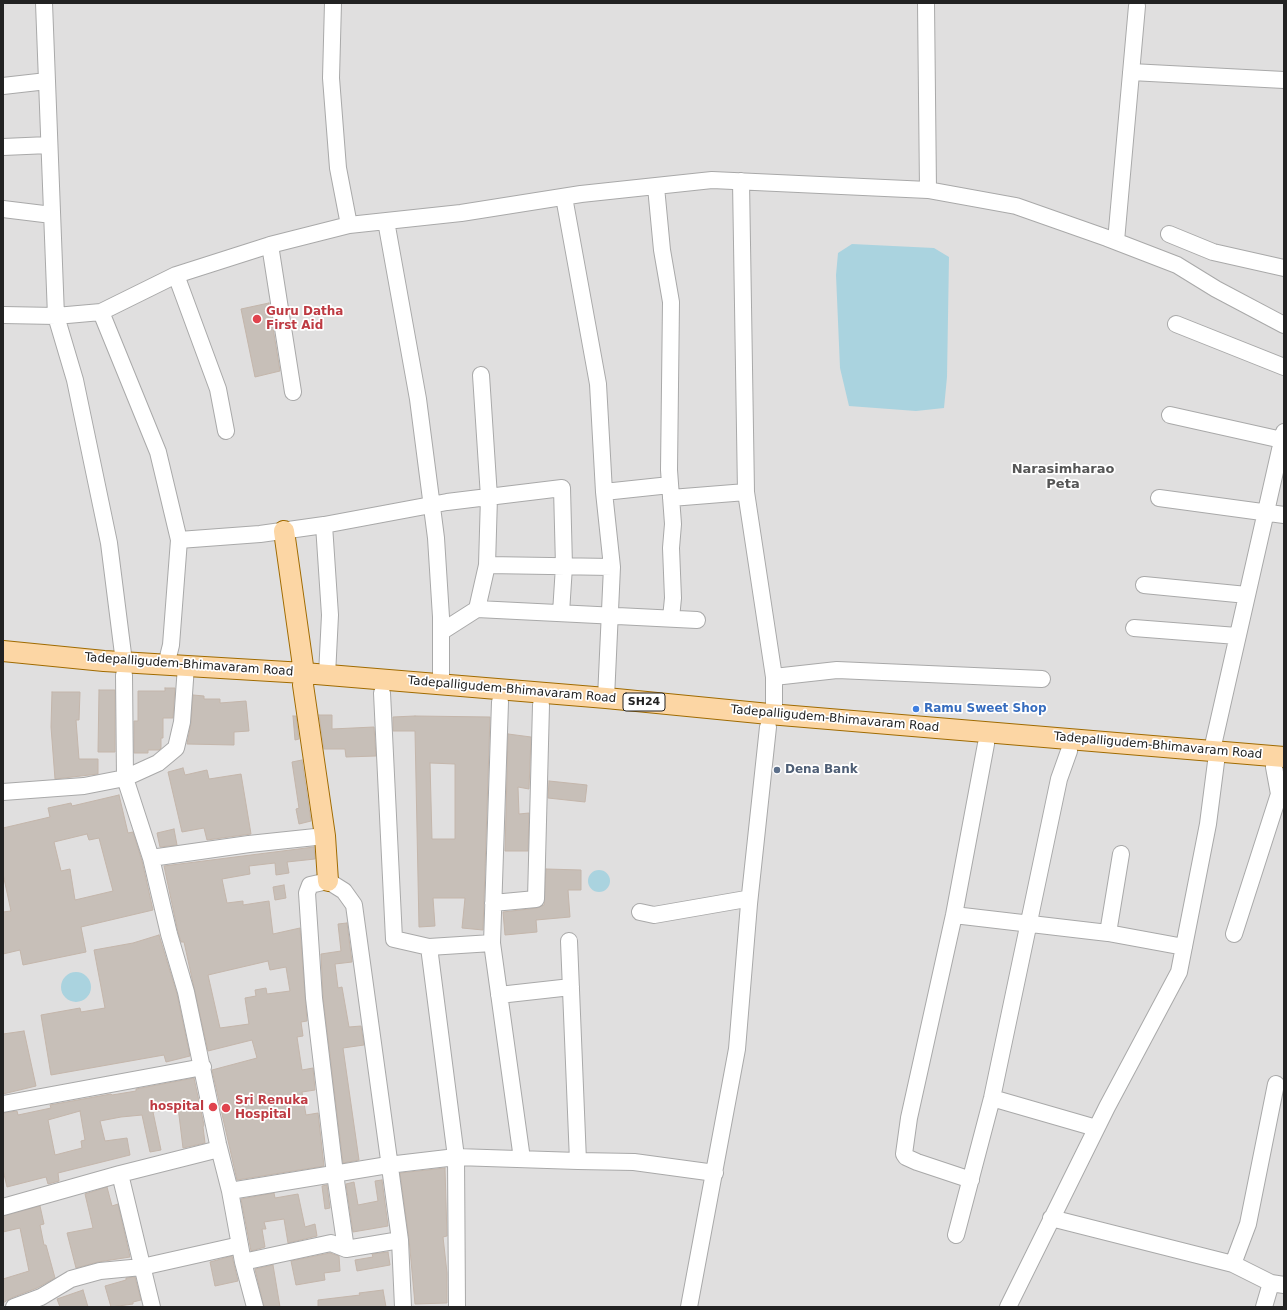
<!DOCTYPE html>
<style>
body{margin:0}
#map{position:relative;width:1287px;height:1310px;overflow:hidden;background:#f2efe9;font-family:"DejaVu Sans",sans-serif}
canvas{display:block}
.frame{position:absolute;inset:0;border:4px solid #222;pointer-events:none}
</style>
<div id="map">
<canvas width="1287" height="1310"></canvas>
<div class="frame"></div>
</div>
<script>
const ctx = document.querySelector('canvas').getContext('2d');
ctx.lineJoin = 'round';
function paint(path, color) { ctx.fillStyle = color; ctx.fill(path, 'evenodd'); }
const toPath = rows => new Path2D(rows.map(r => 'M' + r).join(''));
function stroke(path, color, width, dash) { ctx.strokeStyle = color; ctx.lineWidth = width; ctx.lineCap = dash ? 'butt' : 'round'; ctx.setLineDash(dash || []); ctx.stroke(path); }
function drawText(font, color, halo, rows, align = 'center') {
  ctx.font = font + ' "DejaVu Sans",sans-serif'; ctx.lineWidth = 3.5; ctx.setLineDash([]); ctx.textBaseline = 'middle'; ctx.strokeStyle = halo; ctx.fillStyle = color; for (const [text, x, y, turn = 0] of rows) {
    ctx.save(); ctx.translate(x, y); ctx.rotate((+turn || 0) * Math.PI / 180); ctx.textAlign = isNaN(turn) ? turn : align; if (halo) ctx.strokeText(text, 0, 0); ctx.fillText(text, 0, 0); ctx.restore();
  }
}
paint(toPath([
 [3,3,1284,3,1284,1307,3,1307]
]), '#e0dfdf');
paint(toPath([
 [852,244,934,248,949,257,947,377,944,408,916,411,849,406,840,368,836,275,838,253],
 '588 881a11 11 0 1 1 22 0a11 11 0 1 1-22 0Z',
 '61 987a15 15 0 1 1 30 0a15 15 0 1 1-30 0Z'
]), '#aad3df');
const building = toPath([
 [269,303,280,371,255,377,241,309,269,303],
 [165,688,175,688,173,718,163,718,163,738,161,738,161,748,159,750,148,750,148,753,134,753,134,721,138,721,138,691,165,691,165,688],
 [99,690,115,690,115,752,98,752,99,690],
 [52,692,80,692,79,720,76,720,79,759,98,759,98,774,55,779,51,727,52,692],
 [193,695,204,696,204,699,220,699,220,703,246,701,249,731,234,732,234,745,187,744,191,723,193,695],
 [319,715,332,715,332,729,374,727,376,756,346,757,345,749,324,749,319,715],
 [293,716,296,716,299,739,295,740,293,716],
 [415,716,490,717,483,930,462,928,465,898,433,898,435,926,419,927,415,731,393,731,393,717,415,716],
 [430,763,455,764,455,839,432,839,430,763],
 [508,734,531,737,529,789,518,787,519,814,529,813,528,851,505,851,508,734],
 [302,760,311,821,299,824,296,809,299,808,292,762,302,760],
 [183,768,185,775,207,770,209,779,241,774,251,834,207,840,204,828,182,832,168,772,183,768],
 [549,781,587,785,585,802,548,798,549,781],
 [119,795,128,833,133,832,142,861,153,910,81,927,86,952,23,965,20,950,3,954,3,912,11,911,3,874,3,828,50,817,48,808,71,803,72,806,119,795],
 [87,834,89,840,99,838,113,891,75,900,70,869,61,871,54,842,87,834],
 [174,829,177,845,160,847,157,833,174,829],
 [314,847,315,859,287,862,289,873,276,875,275,863,249,866,250,874,222,879,227,903,243,901,243,905,269,901,273,934,300,928,307,1021,301,1022,303,1036,297,1037,302,1070,313,1068,315,1090,302,1092,306,1115,318,1113,324,1166,237,1180,212,1070,257,1058,252,1040,208,1051,184,942,181,942,178,932,164,866,314,847],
 [268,961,270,970,286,967,290,991,267,994,266,988,255,990,256,996,245,998,249,1024,220,1028,208,975,268,961],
 [546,869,581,870,581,890,568,890,570,917,536,920,537,932,505,935,503,912,537,908,544,905,546,869],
 [284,885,286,898,275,900,273,887,284,885],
 [347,923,352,962,335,964,338,988,342,987,349,1027,361,1026,364,1045,343,1048,359,1160,343,1163,323,997,321,954,341,951,338,924,347,923],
 [159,935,177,994,190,1056,166,1062,164,1055,51,1075,41,1015,80,1008,81,1012,105,1008,94,950,133,943,159,935],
 [24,1031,36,1086,3,1094,3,1034,24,1031],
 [194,1078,204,1125,203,1127,205,1143,183,1148,178,1107,153,1112,161,1150,150,1152,142,1115,121,1117,100,1121,105,1141,127,1138,130,1155,58,1173,59,1181,48,1184,46,1177,7,1187,3,1170,3,1113,17,1111,18,1115,51,1108,50,1105,111,1094,112,1095,136,1091,136,1089,194,1078],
 [80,1111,85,1140,81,1141,82,1148,55,1155,48,1120,80,1111],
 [445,1168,447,1236,443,1237,447,1273,447,1303,415,1304,409,1239,400,1173,445,1168],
 [382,1180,388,1226,353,1232,346,1184,354,1182,358,1205,378,1201,375,1181,382,1180],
 [327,1185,330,1208,325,1209,322,1186,327,1185],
 [107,1187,112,1206,118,1204,130,1257,98,1262,76,1268,67,1233,93,1228,85,1194,107,1187],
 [274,1193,275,1198,298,1194,305,1227,315,1224,317,1236,288,1243,284,1219,264,1222,266,1229,262,1229,265,1247,251,1251,241,1199,274,1193],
 [40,1206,44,1224,40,1225,44,1245,46,1245,55,1278,37,1288,11,1298,3,1303,3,1279,29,1271,20,1228,3,1232,3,1216,40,1206],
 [388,1252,390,1265,357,1271,355,1260,373,1257,372,1254,388,1252],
 [330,1253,339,1256,340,1271,324,1273,325,1280,296,1285,291,1261,330,1253],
 [232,1256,238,1281,215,1286,210,1262,232,1256],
 [273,1265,280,1307,264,1307,255,1269,273,1265],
 [135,1277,141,1300,133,1302,133,1304,111,1307,105,1286,126,1280,126,1278,135,1277],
 [83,1290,88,1307,60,1307,57,1299,83,1290],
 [383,1290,386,1307,318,1307,318,1300,360,1295,359,1293,383,1290]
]);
paint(building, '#c7bfb8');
stroke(building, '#c4b6ab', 1);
const minor = toPath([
 [44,3,56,316,75,380,109,543,124,662],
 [333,3,331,78,338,168,349,225],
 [926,3,928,190],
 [1131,72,1284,80],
 [3,86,47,81],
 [3,147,49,145],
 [741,181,746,492,774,677,774,715],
 [656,187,662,250,671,302,669,470,673,524,671,548,673,598,671,618],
 [564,197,598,384,604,492,612,567,606,698],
 [3,209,52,215],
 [386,221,418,399,436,538,441,617,441,684],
 [1169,234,1213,252,1284,268],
 [1116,241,1137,6],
 [270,245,293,392],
 [176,275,218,389,226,431],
 [101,312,158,452,179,540,171,645,166,665],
 [3,315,56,316,101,312,176,275,270,245,349,225,461,213,581,194,712,180,928,190,1016,206,1107,238,1177,265,1216,289,1284,325],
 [1176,324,1284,367],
 [1170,415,1282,440],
 [604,492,670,485],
 [671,498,746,492],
 [1159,498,1284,515],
 [324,525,330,615,327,675],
 [179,540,260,534,324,525,447,502,562,488,564,566,561,613],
 [487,565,612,567],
 [1144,585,1247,595],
 [477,609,697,620],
 [1134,628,1237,636],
 [441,632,477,609,487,565,489,497,481,375],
 [124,675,125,778,151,858,169,934,186,992,218,1144,230,1191,243,1262,255,1307],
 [774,677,837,670,1042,679],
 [382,693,394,939,429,947,492,943],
 [500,702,492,943,522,1159],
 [1212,750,1284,432],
 [3,792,84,786,125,778,158,763,176,748,182,722,186,666],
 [151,858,249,844,325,836],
 [493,903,536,899,541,705],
 [749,904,768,727],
 [640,912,654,915,746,899,749,904,737,1049,689,1307],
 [954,915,1108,933,1184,947],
 [1108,933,1121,854],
 [1234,934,1279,794,1274,767],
 [429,947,456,1157,457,1307],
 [499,995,571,987],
 [992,1098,1096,1128],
 [3,1104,203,1067],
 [578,1161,634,1162,715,1173],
 [971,1180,917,1162,906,1157,904,1154,909,1118,954,915,986,744],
 [230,1191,388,1165,456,1157,578,1161,569,941],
 [3,1207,120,1174],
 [1051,1218,1233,1264,1271,1283,1284,1285],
 [956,1235,992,1098,1059,779,1069,751],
 [346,1249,335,1174,314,998,307,893,310,885,328,881,344,891,354,905,400,1240,403,1307],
 [243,1262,331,1243,346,1249,400,1240],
 [1233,1264,1248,1224,1276,1084],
 [14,1307,41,1297,71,1279,100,1271,142,1267,240,1245],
 [152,1307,120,1174,219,1149],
 [1008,1307,1107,1107,1179,972,1208,824,1216,762],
 [1264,1307,1271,1283]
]);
const major = toPath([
 [284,531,304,673,303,685,325,836,328,881],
 [3,651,104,661,304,673,606,698,769,714,1284,757]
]);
stroke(minor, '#a9a9a9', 18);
stroke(major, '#a06b00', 22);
stroke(minor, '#fff', 16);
stroke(major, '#fcd6a4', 20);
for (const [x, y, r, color] of [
 [257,319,5,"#e0444e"],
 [916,709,4,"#3f7fe0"],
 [777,770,4,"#5c6f8a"],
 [213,1107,5,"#e0444e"],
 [226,1108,5,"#e0444e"]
]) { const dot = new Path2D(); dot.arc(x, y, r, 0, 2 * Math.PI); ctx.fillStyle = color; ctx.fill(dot); stroke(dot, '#fff', 1.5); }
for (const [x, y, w] of [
 [644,702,42]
]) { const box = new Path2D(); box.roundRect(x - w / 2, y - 9, w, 18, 3); ctx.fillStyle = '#fff'; ctx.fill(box); stroke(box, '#222', 1); }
drawText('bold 11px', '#222', null, [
 ["SH24",644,702]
]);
drawText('bold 12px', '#be3a42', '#fff', [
 ["Guru Datha",266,312],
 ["First Aid",266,326],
 ["Sri Renuka",235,1101],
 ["Hospital",235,1115],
 ["hospital",204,1107,"right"]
], 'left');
drawText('12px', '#222', '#fff', [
 ["Tadepalligudem-Bhimavaram Road",189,665,4],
 ["Tadepalligudem-Bhimavaram Road",512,690,5],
 ["Tadepalligudem-Bhimavaram Road",835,719,5],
 ["Tadepalligudem-Bhimavaram Road",1158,746,5]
]);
drawText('bold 12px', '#366cbe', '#fff', [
 ["Ramu Sweet Shop",924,709]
], 'left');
drawText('bold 12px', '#4e5e75', '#fff', [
 ["Dena Bank",785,770]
], 'left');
drawText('bold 13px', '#555', '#fff', [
 ["Narasimharao",1063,470],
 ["Peta",1063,485]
]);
</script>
